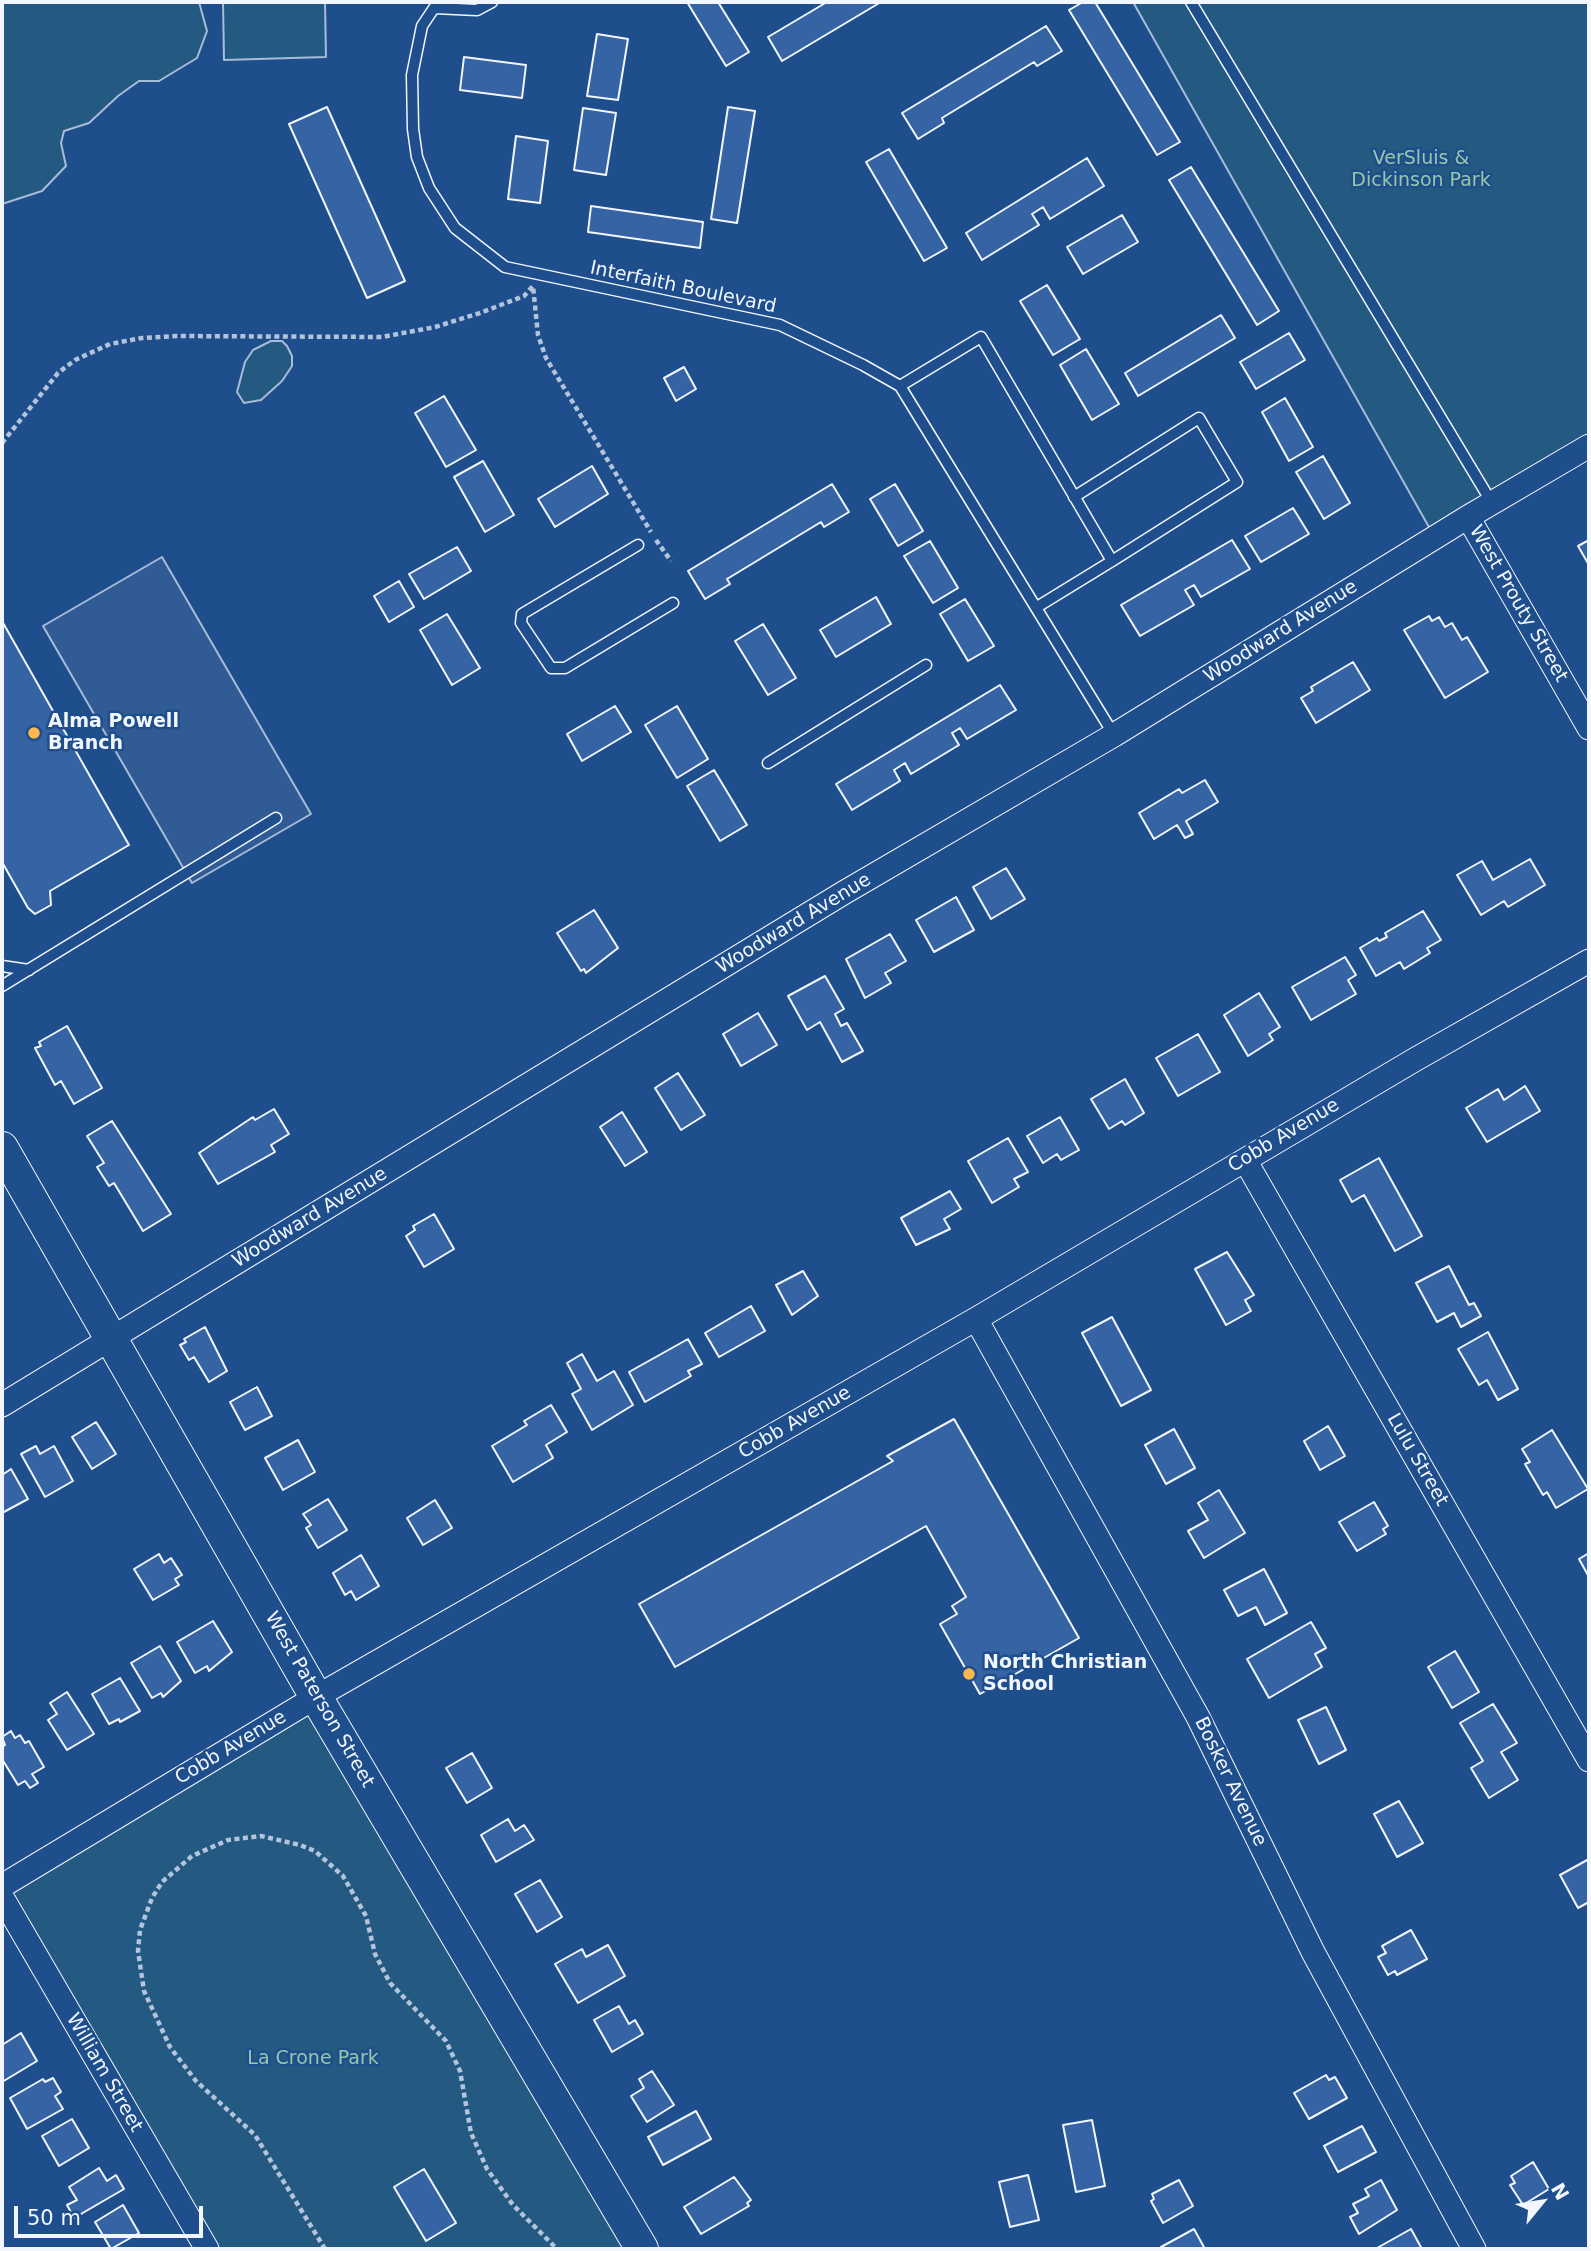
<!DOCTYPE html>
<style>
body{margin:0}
#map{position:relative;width:1591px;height:2251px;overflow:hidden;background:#1f4e8c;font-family:"DejaVu Sans",sans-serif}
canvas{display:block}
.frame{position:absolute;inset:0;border:4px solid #f2f6ff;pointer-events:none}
.north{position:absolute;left:1507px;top:2167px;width:70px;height:70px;-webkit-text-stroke:5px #1f4e8c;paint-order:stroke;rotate:60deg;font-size:19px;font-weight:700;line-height:28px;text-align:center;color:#f2f6ff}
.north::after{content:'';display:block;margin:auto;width:24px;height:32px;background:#f2f6ff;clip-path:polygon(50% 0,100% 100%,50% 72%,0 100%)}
.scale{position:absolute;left:14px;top:2206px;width:189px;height:32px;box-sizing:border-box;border:4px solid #f2f6ff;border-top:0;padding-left:9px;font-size:21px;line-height:24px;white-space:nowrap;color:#f2f6ff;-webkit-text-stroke:5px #1f4e8c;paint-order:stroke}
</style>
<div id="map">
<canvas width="1591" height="2251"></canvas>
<div class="frame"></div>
<div class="north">N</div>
<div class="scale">50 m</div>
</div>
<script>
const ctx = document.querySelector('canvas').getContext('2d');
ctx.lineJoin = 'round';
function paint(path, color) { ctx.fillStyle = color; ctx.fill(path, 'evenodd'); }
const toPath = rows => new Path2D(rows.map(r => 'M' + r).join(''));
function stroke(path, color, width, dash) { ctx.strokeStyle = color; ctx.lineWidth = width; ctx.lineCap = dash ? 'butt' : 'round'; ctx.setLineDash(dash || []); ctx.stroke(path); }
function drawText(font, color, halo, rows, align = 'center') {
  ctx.font = font + ' "DejaVu Sans",sans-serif'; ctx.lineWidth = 5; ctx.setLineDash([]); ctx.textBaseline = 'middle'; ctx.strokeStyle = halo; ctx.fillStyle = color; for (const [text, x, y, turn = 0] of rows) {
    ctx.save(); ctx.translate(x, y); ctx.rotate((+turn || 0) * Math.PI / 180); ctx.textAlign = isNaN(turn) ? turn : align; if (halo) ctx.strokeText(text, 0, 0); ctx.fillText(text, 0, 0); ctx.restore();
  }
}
const green = toPath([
 [2,2,199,2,207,31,197,58,159,81,139,81,118,96,89,123,64,131,61,143,66,166,42,191,2,204,2,2],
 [223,2,325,2,326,57,224,60,223,2],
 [1133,2,1589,2,1589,446,1434,536,1133,2],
 [271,341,282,341,287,346,292,356,292,366,282,381,261,400,244,403,237,392,245,362,253,350,271,341],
 [316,1697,641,2249,207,2249,2,1897,316,1697]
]);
paint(green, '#245a82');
stroke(green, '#a8bbd7', 2);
const parking = toPath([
 [162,557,311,814,192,883,43,626,162,557]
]);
paint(parking, '#305b95');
stroke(parking, '#a8bbd7', 2);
const building = toPath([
 [687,2,718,2,749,52,726,66,687,2],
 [827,2,881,2,782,61,768,37,827,2],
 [1083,2,1095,2,1180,142,1157,155,1069,10,1083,2],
 [1046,26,1062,51,1037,66,1034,62,942,118,944,123,918,139,902,113,1046,26],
 [597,34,628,39,618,100,587,96,597,34],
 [464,57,526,65,522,98,460,90,464,57],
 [327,107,405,281,367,298,289,124,327,107],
 [728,107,755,111,737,223,711,219,728,107],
 [583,108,616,113,606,175,574,170,583,108],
 [516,136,548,141,540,203,508,199,516,136],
 [889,149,947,248,924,261,866,162,889,149],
 [1087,158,1104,186,1050,219,1043,207,1032,214,1039,225,982,260,966,233,1087,158],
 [1191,167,1279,311,1257,325,1169,180,1191,167],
 [591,206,703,222,700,248,588,232,591,206],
 [1122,215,1138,242,1083,274,1067,247,1122,215],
 [1047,285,1080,339,1053,355,1020,301,1047,285],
 [1221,315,1235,338,1138,396,1125,373,1221,315],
 [1289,333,1305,360,1256,389,1240,362,1289,333],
 [1086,349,1119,404,1092,420,1060,365,1086,349],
 [684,367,696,389,676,401,664,378,684,367],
 [444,396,476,450,446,467,415,413,444,396],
 [1285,398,1313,447,1289,461,1262,412,1285,398],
 [1323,456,1350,503,1324,519,1296,472,1323,456],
 [483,461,514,515,485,532,454,477,483,461],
 [592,466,608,494,555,527,538,499,592,466],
 [832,484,849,512,824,527,821,522,727,579,730,584,705,599,688,571,832,484],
 [895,484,923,531,898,546,870,499,895,484],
 [1293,508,1309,534,1261,562,1245,536,1293,508],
 [1232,540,1250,569,1201,597,1194,585,1185,590,1194,605,1140,636,1121,605,1232,540],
 [1589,540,1589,565,1578,546,1589,540],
 [930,541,958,588,933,603,904,556,930,541],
 [457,547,471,571,424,599,409,574,457,547],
 [399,581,414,607,389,622,374,596,399,581],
 [876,597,891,624,836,657,820,630,876,597],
 [965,599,994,646,968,661,940,614,965,599],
 [447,614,480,668,452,685,420,630,447,614],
 [1429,616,1432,621,1439,617,1445,627,1452,623,1462,640,1467,637,1488,672,1445,698,1404,630,1429,616],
 [2,621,129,845,50,891,51,905,35,914,28,908,2,862,2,621],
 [763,624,796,678,768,695,735,641,763,624],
 [1353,662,1370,690,1316,723,1301,698,1313,691,1311,687,1353,662],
 [1000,685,1016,710,967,739,960,728,952,733,959,745,911,774,905,763,894,770,900,781,852,810,836,784,1000,685],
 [615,706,631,732,582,761,567,734,615,706],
 [677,706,708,759,677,778,645,725,677,706],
 [714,770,747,825,720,841,687,786,714,770],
 [1205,780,1218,802,1186,821,1193,834,1185,838,1177,825,1154,839,1139,813,1179,789,1182,793,1205,780],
 [1530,859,1545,885,1508,907,1504,901,1481,915,1457,875,1482,861,1493,880,1530,859],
 [1006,868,1025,899,991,919,973,887,1006,868],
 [956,897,974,930,934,952,916,920,956,897],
 [594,910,618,948,586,973,584,969,581,971,557,933,594,910],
 [1423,911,1441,940,1427,948,1430,953,1404,969,1400,962,1376,976,1360,948,1377,938,1379,941,1387,937,1385,933,1423,911],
 [890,934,906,961,885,973,891,983,865,998,846,959,890,934],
 [1345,957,1356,975,1348,980,1356,994,1311,1020,1292,987,1345,957],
 [825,976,844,1009,835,1014,841,1026,847,1023,863,1051,842,1062,820,1022,807,1030,788,996,825,976],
 [1259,993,1280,1027,1269,1034,1273,1040,1248,1056,1224,1015,1259,993],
 [758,1013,777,1045,741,1066,723,1034,758,1013],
 [67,1026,102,1088,74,1104,61,1081,55,1085,35,1048,41,1046,39,1042,67,1026],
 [1198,1034,1220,1072,1178,1096,1156,1058,1198,1034],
 [678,1073,705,1115,681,1130,655,1088,678,1073],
 [1125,1079,1144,1113,1125,1125,1122,1121,1109,1129,1091,1099,1125,1079],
 [1525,1086,1540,1111,1487,1142,1466,1108,1498,1089,1504,1100,1525,1086],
 [274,1109,289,1134,271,1145,275,1152,218,1184,199,1153,253,1117,255,1120,274,1109],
 [622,1112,647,1152,625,1166,600,1127,622,1112],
 [1060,1117,1079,1150,1061,1160,1057,1154,1043,1163,1027,1136,1060,1117],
 [112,1121,171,1214,143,1231,114,1183,109,1186,97,1167,104,1163,87,1136,112,1121],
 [1008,1138,1028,1172,1014,1179,1019,1187,992,1203,968,1161,1008,1138],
 [1379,1158,1422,1236,1395,1251,1364,1195,1352,1202,1340,1180,1379,1158],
 [950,1191,961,1209,944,1219,950,1229,916,1245,901,1218,950,1191],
 [434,1214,454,1249,424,1267,406,1236,415,1230,413,1226,434,1214],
 [1227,1252,1254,1295,1245,1300,1251,1311,1226,1325,1195,1269,1227,1252],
 [1449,1266,1469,1305,1474,1303,1481,1316,1461,1327,1454,1313,1437,1322,1416,1283,1449,1266],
 [803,1271,818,1296,792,1315,776,1285,803,1271],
 [751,1306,765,1331,719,1357,705,1333,751,1306],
 [1112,1317,1151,1390,1121,1406,1082,1333,1112,1317],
 [205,1327,227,1371,209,1382,194,1357,189,1360,180,1345,186,1342,184,1339,205,1327],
 [1488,1332,1518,1389,1498,1400,1487,1380,1479,1385,1458,1349,1488,1332],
 [688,1339,702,1364,688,1371,691,1376,645,1402,629,1372,688,1339],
 [582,1354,597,1381,614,1371,633,1405,592,1430,572,1394,581,1389,567,1363,582,1354],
 [257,1387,272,1416,245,1430,230,1402,257,1387],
 [551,1405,567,1432,546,1445,553,1458,513,1482,492,1446,527,1425,524,1421,551,1405],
 [954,1419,1079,1638,980,1694,940,1624,957,1614,952,1606,966,1597,926,1526,675,1667,639,1604,893,1461,887,1456,954,1419],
 [96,1422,116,1454,92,1469,72,1437,96,1422],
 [1328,1426,1345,1456,1320,1470,1304,1441,1328,1426],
 [1174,1429,1195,1468,1166,1484,1145,1445,1174,1429],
 [1552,1430,1588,1489,1556,1508,1547,1492,1543,1495,1525,1464,1530,1462,1522,1449,1552,1430],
 [298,1440,315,1472,283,1490,265,1458,298,1440],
 [36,1446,40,1454,54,1446,73,1481,45,1497,21,1454,36,1446],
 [11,1469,28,1499,2,1513,2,1475,11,1469],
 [1219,1490,1245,1533,1204,1558,1188,1531,1208,1520,1198,1503,1219,1490],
 [328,1499,347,1530,318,1548,306,1528,311,1525,303,1514,328,1499],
 [435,1500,452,1528,423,1545,407,1518,435,1500],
 [1374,1502,1388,1526,1383,1529,1386,1534,1357,1551,1339,1522,1374,1502],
 [1589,1553,1589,1577,1579,1559,1589,1553],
 [159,1554,164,1563,171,1558,182,1575,175,1579,179,1585,153,1600,134,1569,159,1554],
 [361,1555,379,1586,356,1600,351,1591,345,1595,333,1573,361,1555],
 [1264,1569,1287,1613,1265,1625,1256,1607,1238,1616,1224,1590,1264,1569],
 [213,1621,232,1652,209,1671,207,1666,195,1673,177,1642,213,1621],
 [1311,1622,1326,1648,1315,1654,1322,1667,1269,1698,1247,1659,1311,1622],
 [160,1646,181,1681,163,1697,161,1693,152,1698,131,1663,160,1646],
 [1455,1651,1479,1692,1452,1708,1428,1667,1455,1651],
 [120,1678,140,1711,120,1722,119,1719,109,1724,92,1694,120,1678],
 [67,1692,94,1734,67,1750,48,1720,57,1714,50,1703,67,1692],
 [1493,1704,1517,1743,1501,1752,1518,1780,1489,1798,1471,1768,1483,1761,1460,1723,1493,1704],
 [1326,1707,1346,1750,1319,1764,1298,1720,1326,1707],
 [11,1731,15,1738,20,1735,25,1743,29,1741,44,1767,32,1774,38,1783,30,1788,25,1781,18,1785,2,1759,2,1747,5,1745,2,1737,11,1731],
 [472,1753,492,1788,467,1803,446,1768,472,1753],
 [1399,1801,1423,1843,1397,1857,1374,1814,1399,1801],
 [508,1819,515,1831,524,1825,534,1840,496,1862,481,1835,508,1819],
 [1589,1859,1589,1902,1578,1908,1560,1875,1589,1859],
 [540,1880,562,1917,537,1932,515,1894,540,1880],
 [1411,1930,1427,1959,1397,1975,1395,1971,1388,1975,1378,1957,1386,1953,1382,1946,1411,1930],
 [608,1945,625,1976,578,2003,555,1964,582,1949,586,1957,608,1945],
 [619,2006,629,2024,635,2020,643,2034,612,2052,594,2020,619,2006],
 [21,2033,37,2061,2,2082,2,2045,21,2033],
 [652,2071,674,2105,647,2122,631,2096,644,2088,639,2079,652,2071],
 [1326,2075,1329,2080,1335,2077,1347,2098,1309,2119,1294,2093,1326,2075],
 [53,2078,61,2092,55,2096,63,2109,27,2129,10,2098,43,2079,45,2082,53,2078],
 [696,2111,711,2139,663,2165,648,2137,696,2111],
 [72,2119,89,2148,59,2166,42,2136,72,2119],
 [1092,2120,1105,2186,1076,2192,1063,2125,1092,2120],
 [1362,2126,1376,2152,1338,2172,1324,2146,1362,2126],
 [1533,2162,1549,2189,1523,2205,1510,2185,1515,2183,1511,2176,1533,2162],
 [99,2168,107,2181,116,2175,124,2189,74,2218,67,2205,77,2200,69,2187,99,2168],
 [424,2169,456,2223,426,2241,394,2187,424,2169],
 [1028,2175,1039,2220,1010,2227,999,2182,1028,2175],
 [734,2177,751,2200,747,2203,749,2206,701,2234,684,2207,734,2177],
 [1179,2180,1193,2206,1163,2223,1151,2201,1154,2199,1152,2194,1179,2180],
 [1381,2180,1397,2210,1359,2234,1350,2217,1358,2213,1353,2204,1369,2196,1365,2189,1381,2180],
 [123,2205,139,2233,111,2249,95,2222,123,2205],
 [1194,2229,1205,2249,1162,2249,1161,2247,1194,2229],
 [1411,2229,1422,2249,1378,2249,1377,2248,1411,2229]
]);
paint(building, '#3563a3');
stroke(building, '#f2f6ff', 2);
const lane = toPath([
 [1191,2,1492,503],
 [434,8,422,26,412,75,413,129,417,157,429,188,455,228,505,267,780,325,863,365,900,386,1114,735],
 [434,8,477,10,492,2],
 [900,386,981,337,1112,561,1037,607],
 [1074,497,1199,418,1237,482,1112,561],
 [638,545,522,614,521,623,551,668,565,668,673,603],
 [768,763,926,665],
 [2,966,29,970],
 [2,986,276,818]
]);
const street = toPath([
 [1468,517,1589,728],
 [1245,1160,1589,1760],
 [976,1319,1198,1717,1313,1952,1474,2249],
 [2,1405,845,892,1114,735,1468,517,1589,446],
 [2,1886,316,1697,976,1319,1416,1059,1589,961],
 [2,1897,207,2249]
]);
const secondary = toPath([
 [2,1148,316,1697,642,2249]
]);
stroke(lane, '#f2f6ff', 13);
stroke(street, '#f2f6ff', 25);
stroke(secondary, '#f2f6ff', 34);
stroke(toPath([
 [2,443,58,373,75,360,110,344,142,338,176,336,382,337,435,327,480,313,524,296,533,286,538,335,546,358,651,532],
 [656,540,671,561],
 [325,2249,255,2135,196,2081,170,2047,144,1991,138,1951,140,1930,152,1898,162,1882,192,1856,228,1840,261,1836,300,1845,315,1851,343,1876,366,1916,375,1954,390,1983,446,2041,460,2071,471,2133,487,2169,513,2205,557,2249]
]), '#b3c4dc', 4.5, [5, 3.5]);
stroke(lane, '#1f4e8c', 10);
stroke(street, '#1f4e8c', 23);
stroke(secondary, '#1f4e8c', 32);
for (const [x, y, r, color] of [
 [34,733,7,"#ffb74d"],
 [969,1674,7,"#ffb74d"]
]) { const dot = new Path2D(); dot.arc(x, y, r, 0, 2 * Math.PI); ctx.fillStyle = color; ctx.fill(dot); stroke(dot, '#1f4e8c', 2.5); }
drawText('19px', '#97c8a6', '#1f4e8c', [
 ["VerSluis &",1421,159],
 ["Dickinson Park",1421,181],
 ["La Crone Park",313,2059]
]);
drawText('19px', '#f2f6ff', '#1f4e8c', [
 ["Interfaith Boulevard",683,288,12],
 ["West Prouty Street",1518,604,60],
 ["Woodward Avenue",1281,632,-32],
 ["Woodward Avenue",794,924,-31],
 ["Cobb Avenue",1284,1136,-31],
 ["Woodward Avenue",310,1218,-31],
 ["Cobb Avenue",795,1423,-30],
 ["Lulu Street",1417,1460,60],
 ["West Paterson Street",319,1700,60],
 ["Cobb Avenue",231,1748,-31],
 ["Bosker Avenue",1230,1782,64],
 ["William Street",104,2073,60]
]);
drawText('bold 19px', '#f2f6ff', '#1f4e8c', [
 ["Alma Powell",48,722],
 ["Branch",48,744],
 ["North Christian",983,1663],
 ["School",983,1685]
], 'left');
</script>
